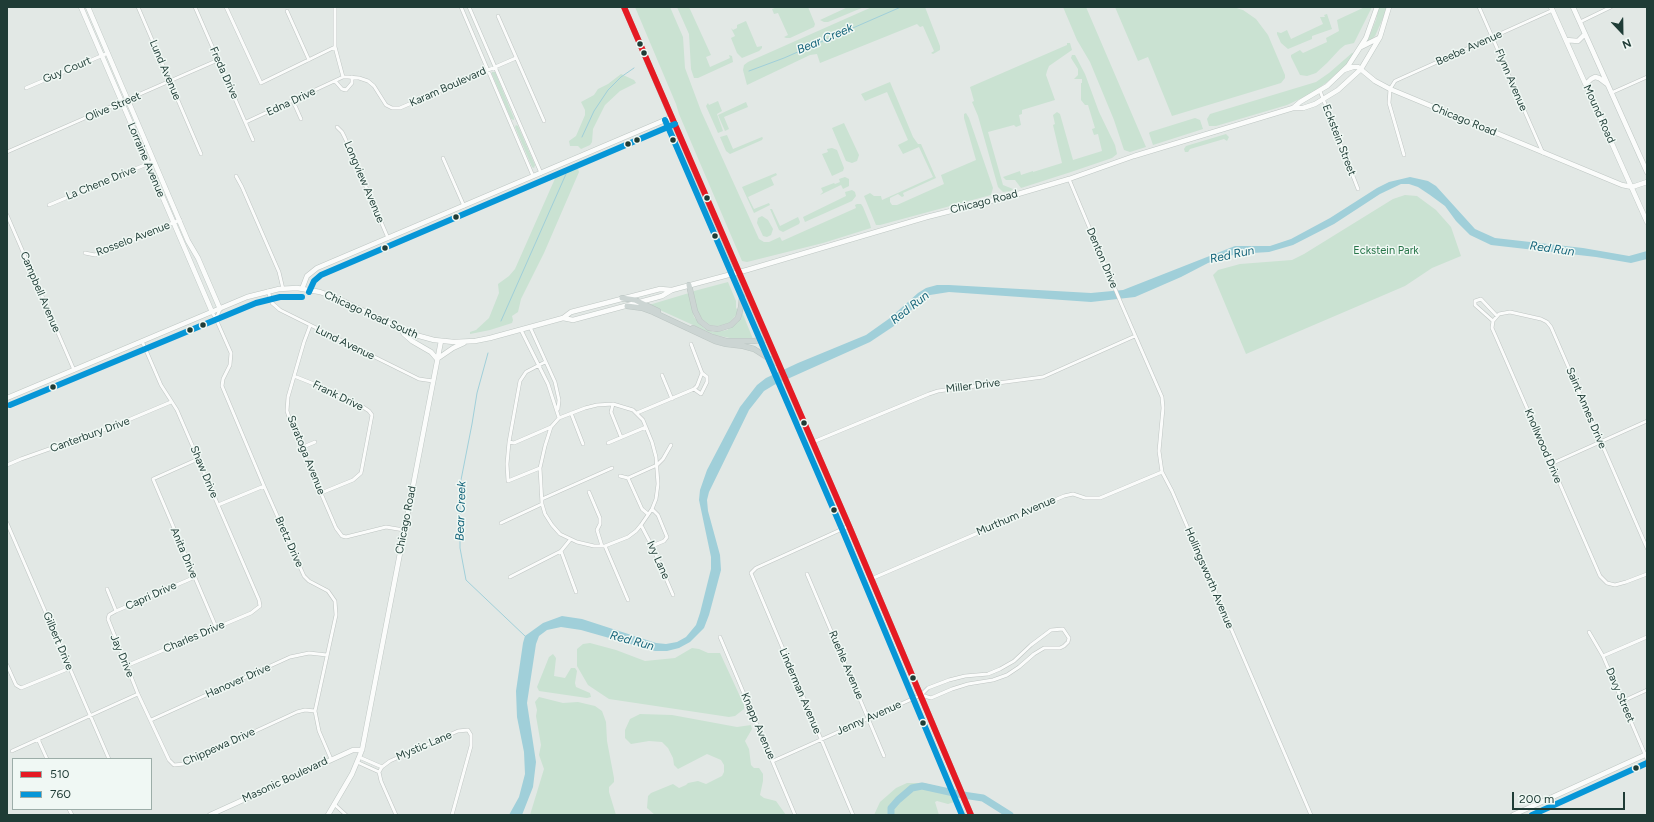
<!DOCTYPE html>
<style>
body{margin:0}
#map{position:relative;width:1654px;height:822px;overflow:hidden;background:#e2e8e5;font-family:Figtree,sans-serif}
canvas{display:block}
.frame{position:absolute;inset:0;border:8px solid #1f3c36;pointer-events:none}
.legend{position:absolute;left:12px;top:758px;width:140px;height:52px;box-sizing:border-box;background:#f0f8f4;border:1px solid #9cada8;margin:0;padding:5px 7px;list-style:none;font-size:12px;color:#1f3c36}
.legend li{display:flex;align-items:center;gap:8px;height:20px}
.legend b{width:20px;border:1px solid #9cada8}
.north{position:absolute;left:1602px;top:12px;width:40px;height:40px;-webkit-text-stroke:3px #f0f8f4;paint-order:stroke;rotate:158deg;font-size:11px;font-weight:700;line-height:16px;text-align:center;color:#1f3c36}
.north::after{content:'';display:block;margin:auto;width:14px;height:18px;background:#1f3c36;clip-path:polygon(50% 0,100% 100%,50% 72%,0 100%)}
.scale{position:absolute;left:1512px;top:792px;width:113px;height:18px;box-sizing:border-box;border:2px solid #1f3c36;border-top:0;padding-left:5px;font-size:12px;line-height:14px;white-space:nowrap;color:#1f3c36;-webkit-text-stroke:3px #f0f8f4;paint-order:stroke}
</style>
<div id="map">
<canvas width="1654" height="822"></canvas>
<div class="frame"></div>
<ul class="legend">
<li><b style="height:5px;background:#e51a23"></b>510</li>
<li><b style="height:5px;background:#0696d7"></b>760</li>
</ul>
<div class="north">N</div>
<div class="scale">200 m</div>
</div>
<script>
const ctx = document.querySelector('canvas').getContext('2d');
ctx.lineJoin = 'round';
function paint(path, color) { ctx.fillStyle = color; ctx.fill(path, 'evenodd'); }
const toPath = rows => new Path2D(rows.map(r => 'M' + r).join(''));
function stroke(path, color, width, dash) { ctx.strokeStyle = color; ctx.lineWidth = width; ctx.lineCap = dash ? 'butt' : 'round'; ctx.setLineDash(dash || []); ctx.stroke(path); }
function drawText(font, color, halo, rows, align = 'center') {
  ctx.font = font + ' Figtree,sans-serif'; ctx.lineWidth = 3; ctx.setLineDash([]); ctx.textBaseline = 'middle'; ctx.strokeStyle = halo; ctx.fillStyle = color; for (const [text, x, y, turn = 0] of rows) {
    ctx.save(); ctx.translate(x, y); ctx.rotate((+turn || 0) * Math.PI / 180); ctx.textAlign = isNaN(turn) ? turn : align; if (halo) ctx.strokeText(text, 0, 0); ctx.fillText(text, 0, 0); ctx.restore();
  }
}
paint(toPath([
 [635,7,670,7,683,37,685,68,701,111,759,239,764,242,769,242,780,237,782,241,856,208,855,205,857,204,861,204,863,207,870,224,871,228,823,243,747,262,742,261,679,114,676,104],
 [677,7,689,7,711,55,706,57,710,67,730,58,729,55,732,56,733,62,698,78,694,78,691,69,689,34],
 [778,7,808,7,815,24,814,27,790,38,786,38,784,37,788,35,778,13,774,14,772,9],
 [848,7,864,7,828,22,824,22,820,20],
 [872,7,925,7,940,46,940,50,933,54,931,53,934,51,923,26,920,27,917,24,820,63,817,54,810,55,747,85,743,70,744,65,748,62],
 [1063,7,1086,7,1146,147,1130,152,1124,150,1114,120,1090,62,1077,40],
 [1115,7,1233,7,1243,10,1256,19,1268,35,1285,75,1285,78,1281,83,1172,116,1148,57,1138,61],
 [1365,7,1372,7,1354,43,1345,45,1340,49,1327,63,1316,73,1307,76,1300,75,1291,57,1291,55,1300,50,1303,53,1327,42,1326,38,1339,31,1337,20],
 [1379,7,1387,7,1383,18,1375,36,1372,39,1367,42,1376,20],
 [1327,14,1332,29,1312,36,1312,39,1288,49,1281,43,1277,34,1277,32,1281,33,1287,30,1291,39,1323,24,1320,17,1325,17,1324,15],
 [746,21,757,47,762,46,762,48,759,51,742,58,737,53,731,38,735,36,731,28,733,30,737,28,737,25],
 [1067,43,1070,43,1072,50,1049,66,1047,71,1046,75,1055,100,1022,110,1022,114,1019,115,1021,125,1016,127,1014,125,988,132,1003,185,1013,189,1011,191,1003,192,998,187,978,116,972,102,974,101,970,87,1067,45],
 [1352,53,1354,53,1351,59,1339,73,1315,91,1304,97,1287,105,1216,126,1209,126,1207,119,1210,114,1316,82,1329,73],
 [1072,55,1075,55,1085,74,1099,112,1115,145,1117,154,1112,158,1071,172,1021,188,1015,180,1006,180,1003,177,1020,171,1021,175,1033,171,1033,172,1062,163,1053,125,1055,124,1053,115,1057,112,1060,114,1073,160,1102,151,1098,134,1094,135,1092,129,1095,128,1088,105,1085,105,1081,100,1081,83,1082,83,1082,79,1074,79,1078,75,1078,69,1071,58],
 [495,72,514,118,514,120,511,119,492,74,492,72],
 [621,74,634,80,636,83,620,91,605,105,593,129,592,142,590,145,581,149,578,146,570,146,569,141,576,136,585,115,585,110,581,102,594,95,598,89,608,84],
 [890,82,913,137,918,144,921,144,936,178,903,193,904,196,902,197,898,194,890,198,890,202,892,205,897,205,944,184,941,175,976,160,964,118,964,114,966,113,969,118,993,188,991,195,880,225,876,225,864,196,870,193,874,196,881,196,882,200,933,177,919,147,903,154,898,145,908,140,887,92,865,101,861,94],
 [718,101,722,111,717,114,723,131,718,133,706,106,708,103,709,105],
 [746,102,748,107,724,117,729,129,725,131,718,115],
 [1195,118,1200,120,1203,129,1153,145,1149,133,1150,132],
 [844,123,859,155,857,161,852,163,846,161,832,128],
 [516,125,518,126,535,165,534,168,532,167,515,127],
 [1226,134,1229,137,1227,141,1224,139,1190,149,1188,152,1185,152,1184,149,1186,146],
 [727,135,733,149,762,137,763,138,762,140,730,154,726,151,720,137],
 [832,148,837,150,844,168,843,171,832,176,822,154,828,152,827,149],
 [571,167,578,169,579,172,544,253,521,299,518,312,512,316,513,320,512,323,490,330,470,334,470,332,476,330,489,318,499,293,498,284,509,276,515,269,557,174],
 [776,173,777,175,771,178,774,185,748,197,754,209,769,203,770,205,754,213,742,187],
 [845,177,849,179,849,186,843,189,841,185,820,195,823,192,821,188,834,183,835,184,840,182,839,179],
 [852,190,855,192,856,196,852,201,805,222,803,217,846,196,845,192],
 [1405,195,1417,196,1436,210,1451,227,1461,256,1432,268,1405,286,1246,354,1213,275,1218,270,1240,264,1292,260,1304,254,1393,199],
 [770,209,772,209,780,226,798,217,800,222,799,224,783,232,779,230],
 [762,216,768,220,773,229,771,235,767,237,763,236,757,223,758,218],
 [728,282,736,301,736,308,738,310,737,314,729,323,718,326,710,325,702,319,697,311,693,294,694,291],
 [689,293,694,317,704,328,713,332,727,330,738,322,742,312,753,339,730,338,715,335,649,305],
 [590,643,616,650,645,661,675,658,692,648,699,649,708,653,720,653,744,705,744,709,735,716,729,717,609,699,588,685,577,666,577,649,583,644],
 [553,654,556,658,554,676,565,678,571,668,575,668,577,671,575,683,576,687,590,693,591,697,587,698,539,691,537,687,549,657],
 [539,697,563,703,578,702,595,706,602,711,606,722,607,741,614,778,614,782,609,787,609,792,616,815,530,815,544,769,539,755,541,745,536,716,537,710,535,702],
 [640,714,672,715,737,727,751,725,752,729,745,741,749,749,751,765,754,768,759,768,763,774,763,781,760,795,764,798,776,801,786,815,655,815,647,808,648,796,651,793,673,784,679,788,686,785,688,783,698,781,706,784,722,776,724,772,724,765,721,760,707,754,678,769,674,765,673,758,668,748,662,742,649,741,631,744,625,738,625,730,630,719],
 [907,783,924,783,948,789,954,802,948,804,937,801,935,802,939,815,874,815,880,802,896,788]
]), '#cae2d2');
paint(toPath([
 [1410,177,1428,181,1436,186,1475,229,1495,238,1583,248,1629,256,1647,251,1647,259,1631,263,1596,257,1491,245,1470,235,1456,221,1445,206,1430,195,1418,187,1409,184,1401,184,1380,194,1334,224,1293,245,1269,252,1236,254,1208,263,1181,277,1135,297,1091,302,949,292,930,295,922,300,897,324,870,342,774,385,764,391,749,410,709,492,707,500,708,511,720,555,721,570,709,615,704,628,690,642,679,648,667,651,655,651,581,630,561,627,547,630,539,636,536,644,527,703,536,762,533,787,522,815,509,815,519,797,525,774,524,752,517,717,516,691,523,643,525,636,543,623,562,616,582,619,656,643,666,644,677,642,686,637,696,625,700,613,711,569,711,557,699,500,700,490,707,470,740,407,757,385,766,378,798,363,866,335,890,318,918,293,926,288,937,285,949,285,1091,293,1123,290,1235,246,1270,246,1291,239,1330,218,1377,188,1389,182]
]), '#a0cfd9');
stroke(toPath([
 [749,71,784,58,901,7],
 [582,137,594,111,608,90,621,77,634,68],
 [501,321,566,174],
 [488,353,477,393,472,424,460,485,460,548,466,580,525,636]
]), '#a0cfd9', 1);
stroke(toPath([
 [891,815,891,808,898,800,912,788,922,786,963,795,983,798,1010,815]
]), '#a0cfd9', 7);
const street = toPath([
 [138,7,201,154],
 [195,7,253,140],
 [226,7,261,83,335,47],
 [335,7,335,47,343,77],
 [461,7,533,176],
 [469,7,541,173],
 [1479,7,1543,153],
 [287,11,309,60],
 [498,16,544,121],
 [1580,22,1611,7],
 [335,81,342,89,346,90,352,83,352,77],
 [26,88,108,53],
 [1320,91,1358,189],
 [1611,93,1647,77],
 [293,101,301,119],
 [246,122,343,77,348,77,359,78,368,81,374,86,386,105,392,108,400,108,516,58],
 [337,127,342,132,345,138,388,238],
 [7,152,218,60],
 [1404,155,1389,103,1390,89,1395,81,1553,10],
 [443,158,464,206],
 [236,176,242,187,279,272,283,289],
 [1069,179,1121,303,1162,397,1163,408,1159,451,1162,472,1172,491,1311,815],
 [49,205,154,161],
 [7,215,74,370],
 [85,253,95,255,180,220],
 [268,291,272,303,280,310,419,379,433,381],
 [212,312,216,319,231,353,230,365,223,379,222,386,264,486,304,576,309,581,328,591,335,601,336,615,315,711,319,731,331,759],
 [1497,316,1481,299,1475,301,1475,305,1493,321,1492,328,1496,337,1600,576,1607,583,1615,585,1626,582,1647,574],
 [216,319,220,309],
 [1493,321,1499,314,1510,312,1541,319,1547,322,1551,327,1647,548],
 [310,326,304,342,288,397,287,411,292,426,336,528,342,536,346,537,386,527,404,530],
 [530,327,555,382,559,400,558,409],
 [521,330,548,384,559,418],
 [662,375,672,399],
 [294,376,314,384,363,407,369,411,372,415,361,473,353,480,321,493],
 [694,389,701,394,707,382,707,377,702,373],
 [613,404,633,410,643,420,652,442,656,457,658,484,656,499,652,509,641,525,636,531,628,537,605,546,594,546,577,542,560,534,552,525,545,514,542,504,540,468,545,446,551,427,559,418,585,408,597,405,613,404],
 [613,404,611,412,621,437],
 [571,413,583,444],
 [637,413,694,389,697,386,702,373,691,344],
 [509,442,514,443,551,427],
 [813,442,929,394,938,391,1043,377,1135,336],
 [608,443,646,427],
 [301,448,315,442],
 [198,459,153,479,216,627],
 [1551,464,1647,421],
 [7,465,21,459,114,426,171,402],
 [540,468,508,481,507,464,509,442,520,381,526,372,545,362],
 [620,476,628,478],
 [628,478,657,465,663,459,671,445],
 [628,478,642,509,648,514],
 [589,492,600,518,600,524,597,530,602,546],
 [542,499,612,468],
 [218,505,264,486],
 [652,509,658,515,667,537,664,541,652,546],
 [7,523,109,759],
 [501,523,542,504],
 [641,525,652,546,673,595],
 [849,526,756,568,751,573,853,815],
 [605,546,628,600],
 [561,551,576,592],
 [807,574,884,756],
 [195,577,116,611,109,615,108,619,138,694,169,760,174,765,184,764,297,712,305,710,315,711],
 [510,577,561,551,570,540],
 [871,579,1064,496,1073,494,1085,498,1100,498,1162,472],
 [107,589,116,611],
 [1589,632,1603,656,1647,759],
 [720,637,795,815],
 [1603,656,1647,637],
 [7,665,16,685,21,688,70,668],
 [126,666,251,613,260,606,259,600,177,410,161,385,142,341],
 [1623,701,1647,690],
 [151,720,290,657,309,653,327,655],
 [38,739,47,759],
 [12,751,138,694],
 [359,757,382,767],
 [773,761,921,695,928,688,949,680,965,676,988,674,1000,669,1014,661,1031,645,1051,630,1063,629,1069,638,1068,642,1064,646,1060,648,1044,648,1034,654,1019,667,1007,675,993,680,968,684,952,689,931,698,921,695],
 [357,762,379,772],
 [334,804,346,815],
 [69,809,72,815],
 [396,815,381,781,379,772,382,767,390,761,458,731,468,730,471,735,471,746,452,815]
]);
const secondary = toPath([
 [81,7,212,312],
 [88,7,188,241,198,258,220,309],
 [1551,7,1647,222],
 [1573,7,1647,172],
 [1566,40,1578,41,1585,34],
 [1361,47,1379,38],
 [1344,70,1353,67,1358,67,1375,81,1390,89,1622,185,1632,187,1647,182],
 [1586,84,1591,79,1595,77,1599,78,1607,84],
 [1293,108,1300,102,1327,86,1348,66,1366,38,1377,7],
 [302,289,307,276,317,268,672,117],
 [563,318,571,312,602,304,660,289,672,290],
 [401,329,404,334,412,341,431,352,437,359],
 [437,359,453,348,464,343],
 [7,398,247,297,279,289,297,288,320,292,339,299,412,334,434,340,454,342,475,341,490,338,563,318,573,320,662,296,672,290,747,270,927,217,1018,194,1069,179,1134,156,1293,108,1303,108,1315,104,1338,90,1361,69,1380,37,1389,7],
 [210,815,353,750,362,750],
 [328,815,352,774,362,750,441,341],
 [1513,815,1647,754]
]);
const primary = toPath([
 [624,7,738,272,849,526,971,815],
 [689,285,695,311,700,321,709,328,718,329,731,325,738,318,741,307,743,285],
 [622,298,635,300,658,311],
 [627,306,642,308,653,312,715,341,726,344,743,346,754,349,776,363],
 [693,328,712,337,726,341,754,341,767,339]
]);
stroke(street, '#bfc5c3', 4);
stroke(secondary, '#bec6c3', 5.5);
stroke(primary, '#bbc5c2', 6);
stroke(street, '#fbfcfb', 3);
stroke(secondary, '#fbfcfb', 4.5);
stroke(primary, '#ccd5d3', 5);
stroke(toPath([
 [624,7,849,526,971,815]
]), '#e51a23', 6);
stroke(toPath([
 [665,120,842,529,962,815],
 [309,292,314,281,321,275,675,124],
 [10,405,256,303,280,297,302,297],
 [1532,815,1647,763]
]), '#0696d7', 6);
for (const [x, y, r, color] of [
 [640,44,3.5,"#1f3c36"],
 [644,53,3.5,"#1f3c36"],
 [637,140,3.5,"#1f3c36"],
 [673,140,3.5,"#1f3c36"],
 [628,144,3.5,"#1f3c36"],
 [707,198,3.5,"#1f3c36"],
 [456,217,3.5,"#1f3c36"],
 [715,236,3.5,"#1f3c36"],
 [385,248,3.5,"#1f3c36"],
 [203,325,3.5,"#1f3c36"],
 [190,330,3.5,"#1f3c36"],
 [53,387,3.5,"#1f3c36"],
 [804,423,3.5,"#1f3c36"],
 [834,510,3.5,"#1f3c36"],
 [913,678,3.5,"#1f3c36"],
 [923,723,3.5,"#1f3c36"],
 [1636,768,3.5,"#1f3c36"]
]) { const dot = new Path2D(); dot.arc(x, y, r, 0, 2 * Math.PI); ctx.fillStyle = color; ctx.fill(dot); stroke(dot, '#f0f8f4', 1.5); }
drawText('11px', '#1f3c36', '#f0f8f4', [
 ["Beebe Avenue",1469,48,-24],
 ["Guy Court",67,70,-23],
 ["Lund Avenue",165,70,67],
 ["Freda Drive",224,73,66],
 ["Flynn Avenue",1511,80,67],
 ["Karam Boulevard",448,87,-24],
 ["Edna Drive",291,102,-25],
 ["Olive Street",113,107,-23],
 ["Mound Road",1599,114,66],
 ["Chicago Road",1464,120,22],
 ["Eckstein Street",1339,140,69],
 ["Lorraine Avenue",146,160,67],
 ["Longview Avenue",364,182,67],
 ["La Chene Drive",101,183,-22],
 ["Chicago Road",984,202,-14],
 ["Rosselo Avenue",133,239,-21],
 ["Denton Drive",1102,258,67],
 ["Campbell Avenue",40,292,67],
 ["Chicago Road South",371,315,24],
 ["Lund Avenue",345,343,26],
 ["Miller Drive",973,386,-7],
 ["Frank Drive",338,396,26],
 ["Saint Annes Drive",1586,408,67],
 ["Canterbury Drive",90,435,-20],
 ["Knollwood Drive",1543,446,67],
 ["Saratoga Avenue",306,455,68],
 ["Shaw Drive",204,472,67],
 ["Murthum Avenue",1016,516,-23],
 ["Chicago Road",406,520,-79],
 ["Bretz Drive",289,542,66],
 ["Anita Drive",184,553,67],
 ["Ivy Lane",658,560,66],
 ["Hollingsworth Avenue",1209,578,67],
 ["Capri Drive",151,596,-24],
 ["Charles Drive",194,637,-23],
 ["Gilbert Drive",58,641,67],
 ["Jay Drive",122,656,67],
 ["Ruehle Avenue",846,665,67],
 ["Hanover Drive",238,681,-24],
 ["Linderman Avenue",800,691,67],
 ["Davy Street",1620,695,67],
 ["Jenny Avenue",869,718,-24],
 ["Knapp Avenue",758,726,67],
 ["Mystic Lane",424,746,-23],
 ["Chippewa Drive",219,747,-24],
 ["Masonic Boulevard",285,780,-25]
]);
drawText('11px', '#277549', '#f0f8f4', [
 ["Eckstein Park",1386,251]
]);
drawText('italic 12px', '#16657b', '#f0f8f4', [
 ["Bear Creek",825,39,-23],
 ["Red Run",1552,249,8],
 ["Red Run",1232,255,-12],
 ["Red Run",910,308,-38],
 ["Bear Creek",461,511,-88],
 ["Red Run",632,641,15]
]);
</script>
